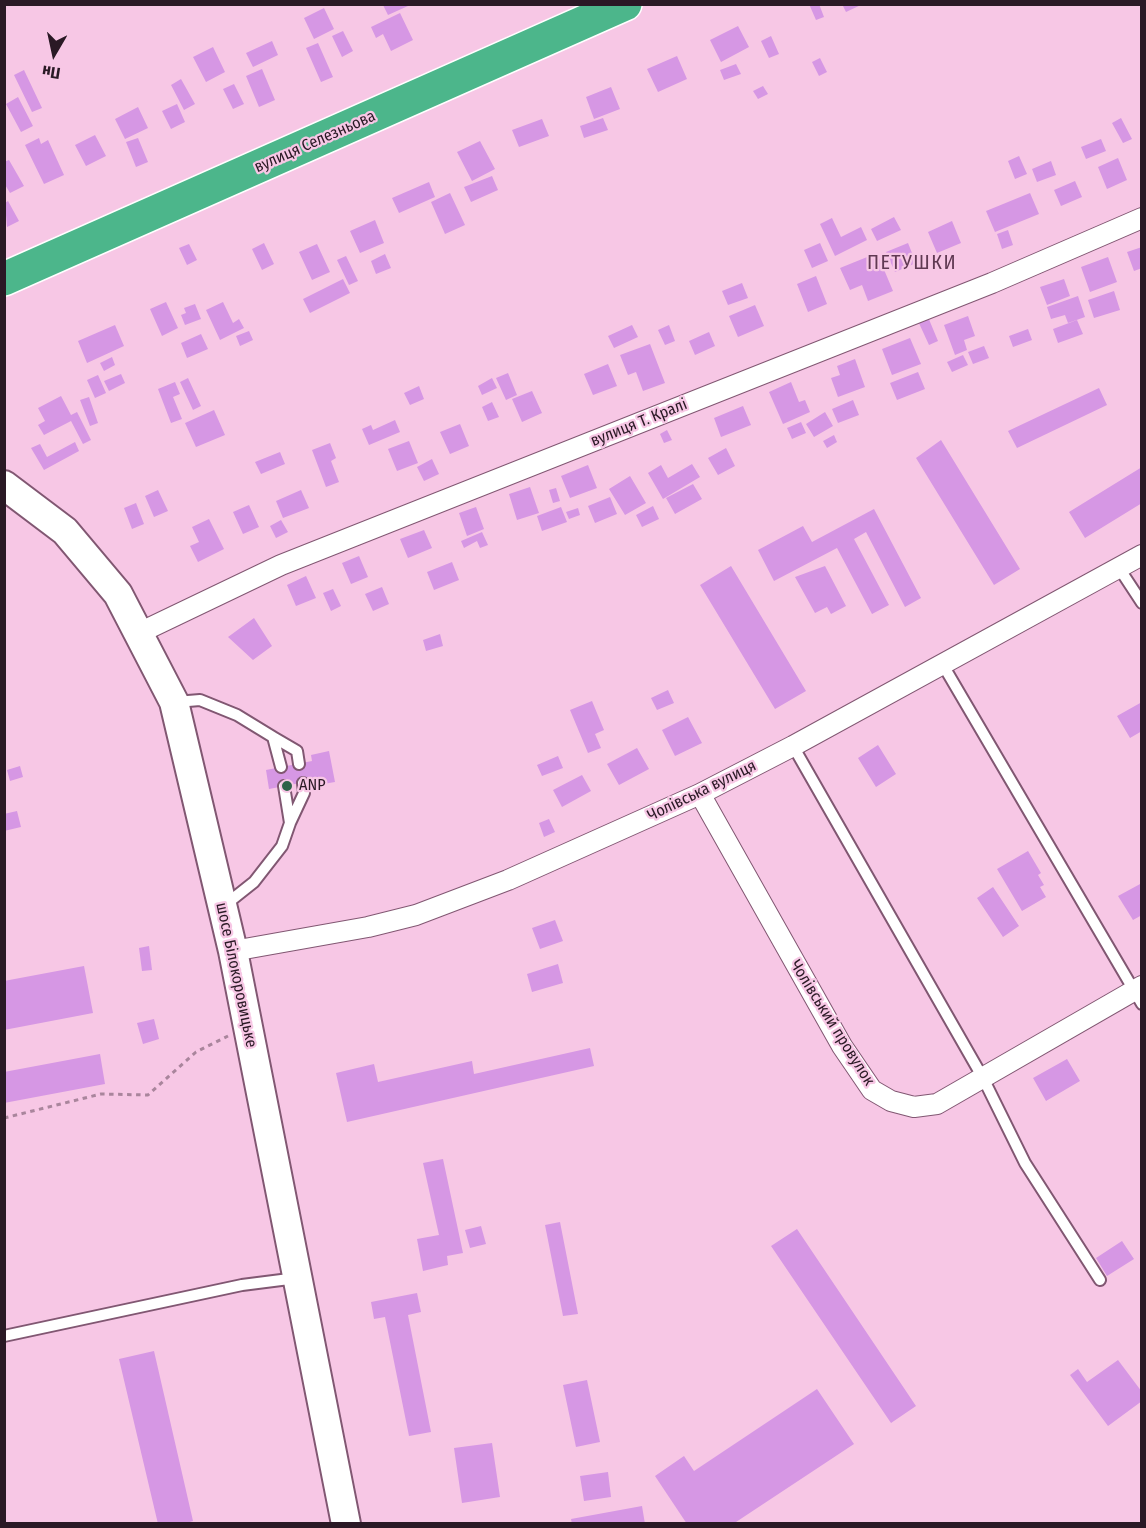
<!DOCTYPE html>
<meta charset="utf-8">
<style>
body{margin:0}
#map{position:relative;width:1146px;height:1528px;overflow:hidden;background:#f7c7e5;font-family:"Fira Sans Condensed",sans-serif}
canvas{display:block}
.frame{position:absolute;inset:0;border:6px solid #2a1925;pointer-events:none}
.north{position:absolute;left:24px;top:24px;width:60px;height:60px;-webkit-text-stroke:4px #f7c7e5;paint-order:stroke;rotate:189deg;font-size:16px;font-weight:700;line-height:24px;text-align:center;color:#2a1925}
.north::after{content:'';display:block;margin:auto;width:21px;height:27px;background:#2a1925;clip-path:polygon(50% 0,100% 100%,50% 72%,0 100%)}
</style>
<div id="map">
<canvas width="1146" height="1528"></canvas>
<div class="frame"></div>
<div class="north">Пн</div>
</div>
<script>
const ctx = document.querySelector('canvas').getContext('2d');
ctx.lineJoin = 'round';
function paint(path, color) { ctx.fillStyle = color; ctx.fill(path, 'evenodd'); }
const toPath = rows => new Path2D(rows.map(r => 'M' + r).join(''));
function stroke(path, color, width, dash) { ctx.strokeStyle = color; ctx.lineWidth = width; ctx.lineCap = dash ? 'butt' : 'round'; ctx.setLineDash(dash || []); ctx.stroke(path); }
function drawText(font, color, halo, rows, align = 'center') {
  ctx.font = font + ' "Fira Sans Condensed",sans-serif'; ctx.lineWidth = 4.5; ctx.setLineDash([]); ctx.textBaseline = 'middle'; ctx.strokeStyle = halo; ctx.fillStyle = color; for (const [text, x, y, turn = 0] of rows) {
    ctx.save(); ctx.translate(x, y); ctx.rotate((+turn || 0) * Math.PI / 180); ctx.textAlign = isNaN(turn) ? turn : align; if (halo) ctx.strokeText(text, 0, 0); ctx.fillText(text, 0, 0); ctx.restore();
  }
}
paint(toPath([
 [809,4,819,4,824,17,816,20],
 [842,4,863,4,846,12],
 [383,5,407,5,408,6,388,15],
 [324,8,334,29,314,39,304,18],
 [400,13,413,40,391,51,383,34,376,38,371,27],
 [738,26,749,47,721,62,710,40],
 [343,31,353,51,342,57,332,36],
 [771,36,779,54,769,58,761,41],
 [272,41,278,55,253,67,246,53],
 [318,43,333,77,321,82,306,48],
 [213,47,225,72,206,82,193,57],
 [677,56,687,79,658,92,647,69],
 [820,58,827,72,819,76,812,62],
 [736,64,741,74,724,80,720,70],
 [262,69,275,100,259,107,246,76],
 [24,70,42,108,32,112,14,75],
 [181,79,195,104,184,110,171,85],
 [234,84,244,104,233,109,223,89],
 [763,86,768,94,758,99,753,91],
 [611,87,620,109,594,119,586,97],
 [18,97,33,126,21,132,6,104],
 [177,104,185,122,171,129,162,111],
 [138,107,148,128,125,139,115,119],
 [603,118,608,130,584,138,580,126],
 [1121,118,1132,139,1123,143,1112,123],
 [542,119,549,136,519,147,512,130],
 [95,135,106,156,86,166,75,145],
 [39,138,41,144,48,140,64,175,44,184,25,145],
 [138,138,148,162,136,167,126,142],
 [1101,139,1106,151,1086,159,1081,147],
 [480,141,495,169,472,181,457,152],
 [1019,156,1027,174,1015,179,1008,161],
 [1118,158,1127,180,1107,189,1098,167],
 [9,160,24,186,10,193,4,183,4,162],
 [1051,161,1056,175,1037,182,1032,169],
 [492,176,498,190,471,202,464,187],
 [1075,181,1082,197,1061,206,1054,190],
 [429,182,435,197,399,213,392,198],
 [450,193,465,225,445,234,431,202],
 [1030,193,1039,214,995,232,986,211],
 [8,201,19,221,7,227,5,203],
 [894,217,901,230,877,241,871,229],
 [832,218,841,237,861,227,867,240,835,256,820,224],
 [375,220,384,243,360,253,350,231],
 [952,221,961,243,937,253,928,232],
 [1008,230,1013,245,1002,249,997,234],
 [264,243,274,264,262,270,252,249],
 [820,243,828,261,812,268,804,250],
 [908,243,916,263,895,272,886,252],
 [189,244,197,260,187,265,179,248],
 [317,244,330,272,312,280,299,252],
 [1142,247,1142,268,1134,271,1127,252],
 [877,253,893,291,868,301,862,285,850,290,840,268],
 [385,254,391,268,376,274,371,261],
 [346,256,358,281,349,285,337,260],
 [1108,257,1117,282,1090,292,1081,267],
 [816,276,827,304,808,312,797,284],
 [343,279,350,293,310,313,303,299],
 [1064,279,1070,296,1047,305,1040,287],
 [742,283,748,298,728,305,722,291],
 [1114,291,1120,310,1094,318,1088,300],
 [1078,296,1085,317,1068,323,1065,315,1051,319,1047,307],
 [166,302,178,328,162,336,150,309],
 [223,302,233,323,239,319,244,328,220,340,206,310],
 [195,304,201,319,185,325,181,315,186,313,184,308],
 [755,305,764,326,738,337,729,316],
 [968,316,975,336,964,340,967,350,955,355,944,325],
 [928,317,938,341,929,345,918,321],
 [1077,320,1083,334,1058,343,1053,329],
 [115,325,124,346,87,363,78,341],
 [632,325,638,337,614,348,608,336],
 [669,325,675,341,665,345,658,330],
 [1028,329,1032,340,1013,347,1009,336],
 [249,331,253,340,240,346,236,336],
 [709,332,715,346,695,355,689,341],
 [201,334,208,349,187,358,181,343],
 [910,338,921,364,892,375,882,349],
 [650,344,665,383,643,391,636,372,628,375,620,355],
 [984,346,989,358,973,364,968,352],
 [963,355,968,365,952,372,947,362],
 [112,357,115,365,104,371,100,363],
 [855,359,865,387,838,397,831,378,840,375,837,366],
 [608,364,617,386,593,395,584,374],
 [918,372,925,389,897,400,890,383],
 [508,373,517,395,506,400,496,378],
 [121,374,125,383,109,391,104,381],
 [98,375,106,393,95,398,87,380],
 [188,378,201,406,193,410,180,382],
 [492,378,497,388,482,395,478,386],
 [175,382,180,394,173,397,182,419,171,423,158,389],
 [791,382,799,402,805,400,810,412,783,424,769,392],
 [419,386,424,399,410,405,404,393],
 [1099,388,1107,405,1017,448,1008,431],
 [532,391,542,413,522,422,512,399],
 [61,396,71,415,77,412,91,440,83,444,71,421,44,435,38,425,45,421,38,408],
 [89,397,98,423,90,426,80,400],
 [853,400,859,415,838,423,832,409],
 [492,402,499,417,488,421,482,407],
 [743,406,751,425,721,437,714,418],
 [214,410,225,435,196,447,185,423],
 [825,412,833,426,814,437,806,424],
 [395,420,400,432,369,445,362,429,371,425,373,430],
 [801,422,806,433,792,439,787,428],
 [460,424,469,446,450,454,440,432],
 [667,430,672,440,664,443,660,434],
 [834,435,837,442,827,448,823,441],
 [941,440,1020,569,994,585,916,458],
 [409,441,418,463,397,471,388,449],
 [75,442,79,451,44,470,31,448,40,444,47,457],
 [330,443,336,458,331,461,339,482,326,487,312,450],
 [726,448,735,466,718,475,708,458],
 [280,452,285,464,261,474,255,462],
 [432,459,439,474,424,481,417,467],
 [692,464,700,477,663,499,648,473,661,465,668,478],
 [588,465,597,488,570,498,561,476],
 [1142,467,1142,503,1085,538,1069,512],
 [630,476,646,503,625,515,609,489],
 [693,484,702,499,675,514,666,498],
 [530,487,539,513,517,520,509,494],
 [556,488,560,501,553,503,549,490],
 [158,490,168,511,154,517,145,496],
 [301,490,309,508,283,518,276,501],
 [610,497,617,514,595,523,588,506],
 [136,503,144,524,132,529,124,508],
 [249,505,259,527,243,534,233,512],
 [653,506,659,519,642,527,636,515],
 [476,507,484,529,467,536,459,513],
 [561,507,567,522,542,531,537,516],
 [578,508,580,515,569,519,566,512],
 [874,509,921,598,905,607,866,532,854,539,889,605,872,614,837,548,774,581,758,550,803,526,812,542],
 [209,519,224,549,198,562,190,546,199,542,192,527],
 [281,520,288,532,276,538,270,526],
 [424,530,432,548,408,558,400,539],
 [482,532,488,545,480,548,477,541,464,548,461,541],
 [359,556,368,577,351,584,342,563],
 [452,562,459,580,434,590,427,572],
 [731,566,806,691,775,709,700,585],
 [825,566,846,606,831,614,827,607,815,613,795,577],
 [306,576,316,598,296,606,287,585],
 [382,587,389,604,373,611,365,594],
 [333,589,341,606,331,611,323,593],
 [254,618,272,646,253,660,228,637],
 [440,634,443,646,426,651,423,640],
 [668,690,674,703,657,710,651,698],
 [592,701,604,730,595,734,601,748,588,753,570,710],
 [1142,702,1142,731,1130,738,1117,716],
 [688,717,702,743,675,756,662,730],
 [878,745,896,774,876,787,858,758],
 [637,748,649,769,619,785,607,764],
 [329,751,335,782,317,785,316,780,269,789,266,770,312,761,311,755],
 [558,756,563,768,542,776,537,765],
 [20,766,23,777,10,781,7,770],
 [582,775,591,791,562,807,553,790],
 [17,811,21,827,4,831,4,814],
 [549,819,555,832,544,837,539,823],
 [1028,851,1041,873,1038,875,1044,885,1040,887,1046,897,1022,911,997,869],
 [1142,883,1142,915,1133,920,1118,896],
 [993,887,1019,926,1003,937,977,898],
 [555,920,563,941,540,949,532,928],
 [149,946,152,970,142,971,139,948],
 [558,964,563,983,532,992,527,974],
 [84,966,93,1013,4,1030,4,981],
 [154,1019,159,1039,143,1044,137,1023],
 [590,1048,594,1066,347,1122,336,1073,374,1064,378,1082,472,1061,474,1074],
 [100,1054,105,1084,4,1103,4,1072],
 [1067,1059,1080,1081,1046,1101,1033,1078],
 [443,1159,463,1253,447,1256,448,1265,423,1271,417,1239,439,1235,423,1163],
 [560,1222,578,1314,563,1316,545,1225],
 [481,1226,486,1244,470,1248,465,1230],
 [797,1229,916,1406,891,1423,771,1246],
 [1122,1241,1134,1259,1107,1276,1096,1258],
 [417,1293,421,1312,408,1315,431,1432,409,1436,385,1317,374,1319,371,1302],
 [154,1351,193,1521,183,1524,158,1524,119,1359],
 [1118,1360,1142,1392,1142,1401,1108,1426,1070,1375,1078,1369,1087,1382],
 [587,1380,600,1442,576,1447,563,1385],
 [817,1389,854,1444,733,1524,687,1524,655,1476,684,1456,694,1471],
 [492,1443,500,1497,462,1503,454,1448],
 [608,1472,611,1497,584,1501,580,1476],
 [642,1506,645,1524,572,1524,571,1519]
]), '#d697e4');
const service = toPath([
 [1119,568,1142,603],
 [943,665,1142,1004],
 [176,702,200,700,237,715,273,737,281,767],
 [273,737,297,751,299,764],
 [793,746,983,1078,1025,1163,1100,1280],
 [290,823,304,793,303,783],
 [225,905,254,882,282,846,290,823,284,786],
 [4,1336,242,1285,297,1278]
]);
const minor = toPath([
 [139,633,281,565,992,283,1142,218],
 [700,794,842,1046,872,1090,891,1101,914,1107,937,1104,1142,986],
 [233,951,368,927,416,915,508,880,700,794,793,746,1142,555]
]);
const secondary = toPath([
 [4,485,65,531,118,594,174,702,233,951,346,1524]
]);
const trunk = toPath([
 [4,279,625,4]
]);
stroke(service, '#815772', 14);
stroke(minor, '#815772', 22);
stroke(secondary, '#815772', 32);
stroke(trunk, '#fff', 36);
stroke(toPath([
 [4,1118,101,1094,148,1095,196,1052,228,1036]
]), '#a9859c', 3, [4.5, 4.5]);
stroke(service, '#fff', 10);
stroke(minor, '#fff', 20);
stroke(secondary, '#fff', 28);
stroke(trunk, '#4cb68b', 33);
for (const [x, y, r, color] of [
 [287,786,6,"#2e6349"]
]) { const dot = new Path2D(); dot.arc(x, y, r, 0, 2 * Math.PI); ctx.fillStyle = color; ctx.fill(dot); stroke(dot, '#f7c7e5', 2); }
drawText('16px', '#2a1925', '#f7c7e5', [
 ["вулиця Селезньова",315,142,-24],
 ["вулиця Т. Кралі",639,423,-22],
 ["Чолівська вулиця",702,791,-26],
 ["шосе Білокоровицьке",236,975,78],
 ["Чолівський провулок",832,1023,58]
]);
drawText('16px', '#2a1925', '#f7c7e5', [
 ["ANP",299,786]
], 'left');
ctx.letterSpacing = '1.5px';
drawText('20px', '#603953', '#f7c7e5', [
 ["ПЕТУШКИ",912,263]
]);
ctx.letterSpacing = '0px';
</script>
